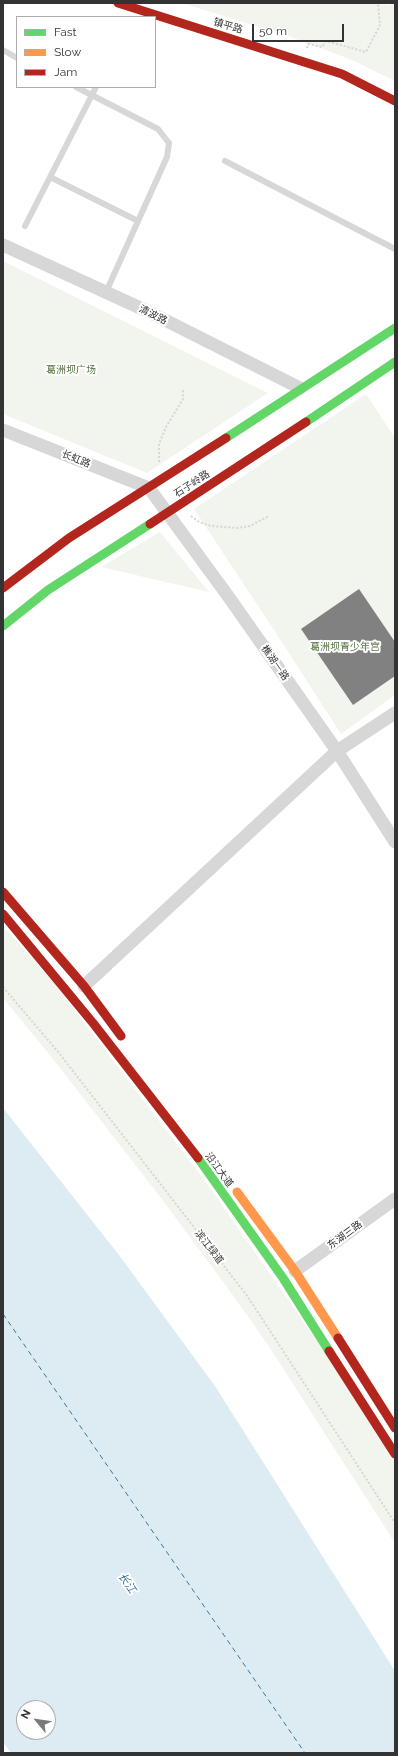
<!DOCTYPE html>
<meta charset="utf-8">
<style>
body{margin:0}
#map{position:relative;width:398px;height:1756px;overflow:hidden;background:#fff;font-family:Raleway,sans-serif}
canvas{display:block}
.frame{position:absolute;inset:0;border:4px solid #333;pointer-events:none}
.legend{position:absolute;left:16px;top:16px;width:140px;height:72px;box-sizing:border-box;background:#fff;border:1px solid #adadad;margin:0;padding:5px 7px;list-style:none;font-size:12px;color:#333}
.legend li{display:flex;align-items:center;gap:8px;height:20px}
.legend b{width:20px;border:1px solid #adadad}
.north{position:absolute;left:16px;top:1700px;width:40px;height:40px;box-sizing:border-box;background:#fff;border:1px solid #adadad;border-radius:50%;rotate:299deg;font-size:11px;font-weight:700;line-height:16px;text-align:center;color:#333}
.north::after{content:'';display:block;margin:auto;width:14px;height:18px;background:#7a7a7a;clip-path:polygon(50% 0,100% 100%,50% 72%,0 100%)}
.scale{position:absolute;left:252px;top:24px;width:92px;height:18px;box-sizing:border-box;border:2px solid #333;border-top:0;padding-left:5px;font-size:12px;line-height:14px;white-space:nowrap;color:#333;-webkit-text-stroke:3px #fff;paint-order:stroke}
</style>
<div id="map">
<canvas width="398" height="1756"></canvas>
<div class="frame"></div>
<ul class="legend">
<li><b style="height:5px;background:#63d668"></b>Fast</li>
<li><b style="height:5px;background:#ff974d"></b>Slow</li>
<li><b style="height:5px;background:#b3261e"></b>Jam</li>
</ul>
<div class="north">N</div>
<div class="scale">50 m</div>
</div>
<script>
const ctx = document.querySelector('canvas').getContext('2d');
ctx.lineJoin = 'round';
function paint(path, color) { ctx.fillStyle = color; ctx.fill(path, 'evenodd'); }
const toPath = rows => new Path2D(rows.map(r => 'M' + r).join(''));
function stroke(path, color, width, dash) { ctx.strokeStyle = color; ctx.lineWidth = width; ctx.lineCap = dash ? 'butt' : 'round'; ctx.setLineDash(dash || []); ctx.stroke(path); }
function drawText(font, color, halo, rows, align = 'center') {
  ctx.font = font + ' Raleway,"Noto Sans SC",sans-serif'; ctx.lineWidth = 4; ctx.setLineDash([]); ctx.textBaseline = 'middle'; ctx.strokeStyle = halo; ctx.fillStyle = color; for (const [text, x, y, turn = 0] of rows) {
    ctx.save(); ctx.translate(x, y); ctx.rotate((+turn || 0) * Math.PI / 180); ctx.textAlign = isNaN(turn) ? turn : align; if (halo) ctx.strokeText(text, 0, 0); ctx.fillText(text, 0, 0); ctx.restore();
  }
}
paint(toPath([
 [182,3,357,3,389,5,395,3,395,81,352,60,291,37],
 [3,261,268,393,147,473,3,414],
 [366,394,395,438,395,695,341,734,276,633,194,509],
 [160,532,209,592,101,567],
 [3,926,54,983,205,1181,345,1381,395,1462,395,1543,268,1345,232,1294,161,1198,53,1059,3,998]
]), '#f1f5ed');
paint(toPath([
 [3,1108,119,1255,215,1386,395,1671,395,1753,11,1753,3,1742],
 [24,1708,48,1708,48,1732,24,1732]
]), '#ddebf3');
stroke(toPath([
 [3,1314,305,1753]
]), '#3f7597', 1, [5, 4]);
paint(toPath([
 [359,589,395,642,395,676,353,705,301,629]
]), '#818181');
stroke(toPath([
 [307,48,308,44,322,47,326,41,366,52,380,25,378,3],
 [159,462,159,444,166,427,183,399,183,390],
 [191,516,199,522,211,526,237,528,250,526,269,516],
 [3,987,59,1053,248,1297,395,1523]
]), '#d6d6d6', 2, [2, 2]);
stroke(toPath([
 [3,50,17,58],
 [76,87,158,129,169,143,167,157,106,292],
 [225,161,395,249],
 [50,177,138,221],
 [25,226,96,87]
]), '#d7d7d7', 6);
stroke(toPath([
 [3,245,149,312,300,388],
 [3,430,149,488,228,596,337,751,395,842],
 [84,986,337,751,395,713],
 [295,1271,395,1199]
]), '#d7d7d7', 13);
stroke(toPath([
 [306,422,395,362],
 [226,438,395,328],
 [3,626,48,590,150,524],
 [198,1158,283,1278,329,1351]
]), '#63d668', 9);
stroke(toPath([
 [237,1192,295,1271,338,1338]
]), '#ff974d', 9);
stroke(toPath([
 [118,3,342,74,395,101],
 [150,524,306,422],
 [3,588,69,538,226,438],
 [3,892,84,986,121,1036],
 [3,914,93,1023,198,1158],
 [338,1338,395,1428],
 [329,1351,395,1454]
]), '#b3261e', 9);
drawText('10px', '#333', '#fff', [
 ["镇平路",228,26,17],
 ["清波路",153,315,26],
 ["长虹路",76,459,22],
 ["石子岭路",192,484,-33],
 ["樵湖一路",275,663,55],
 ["沿江大道",219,1170,54],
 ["东湖三路",345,1235,-36],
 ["滨江绿道",209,1247,52]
]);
drawText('10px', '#56703f', '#fff', [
 ["葛洲坝广场",71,370],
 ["葛洲坝青少年宫",345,647]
]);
drawText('italic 11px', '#3f7597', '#fff', [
 ["长江",127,1583,55]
]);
</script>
